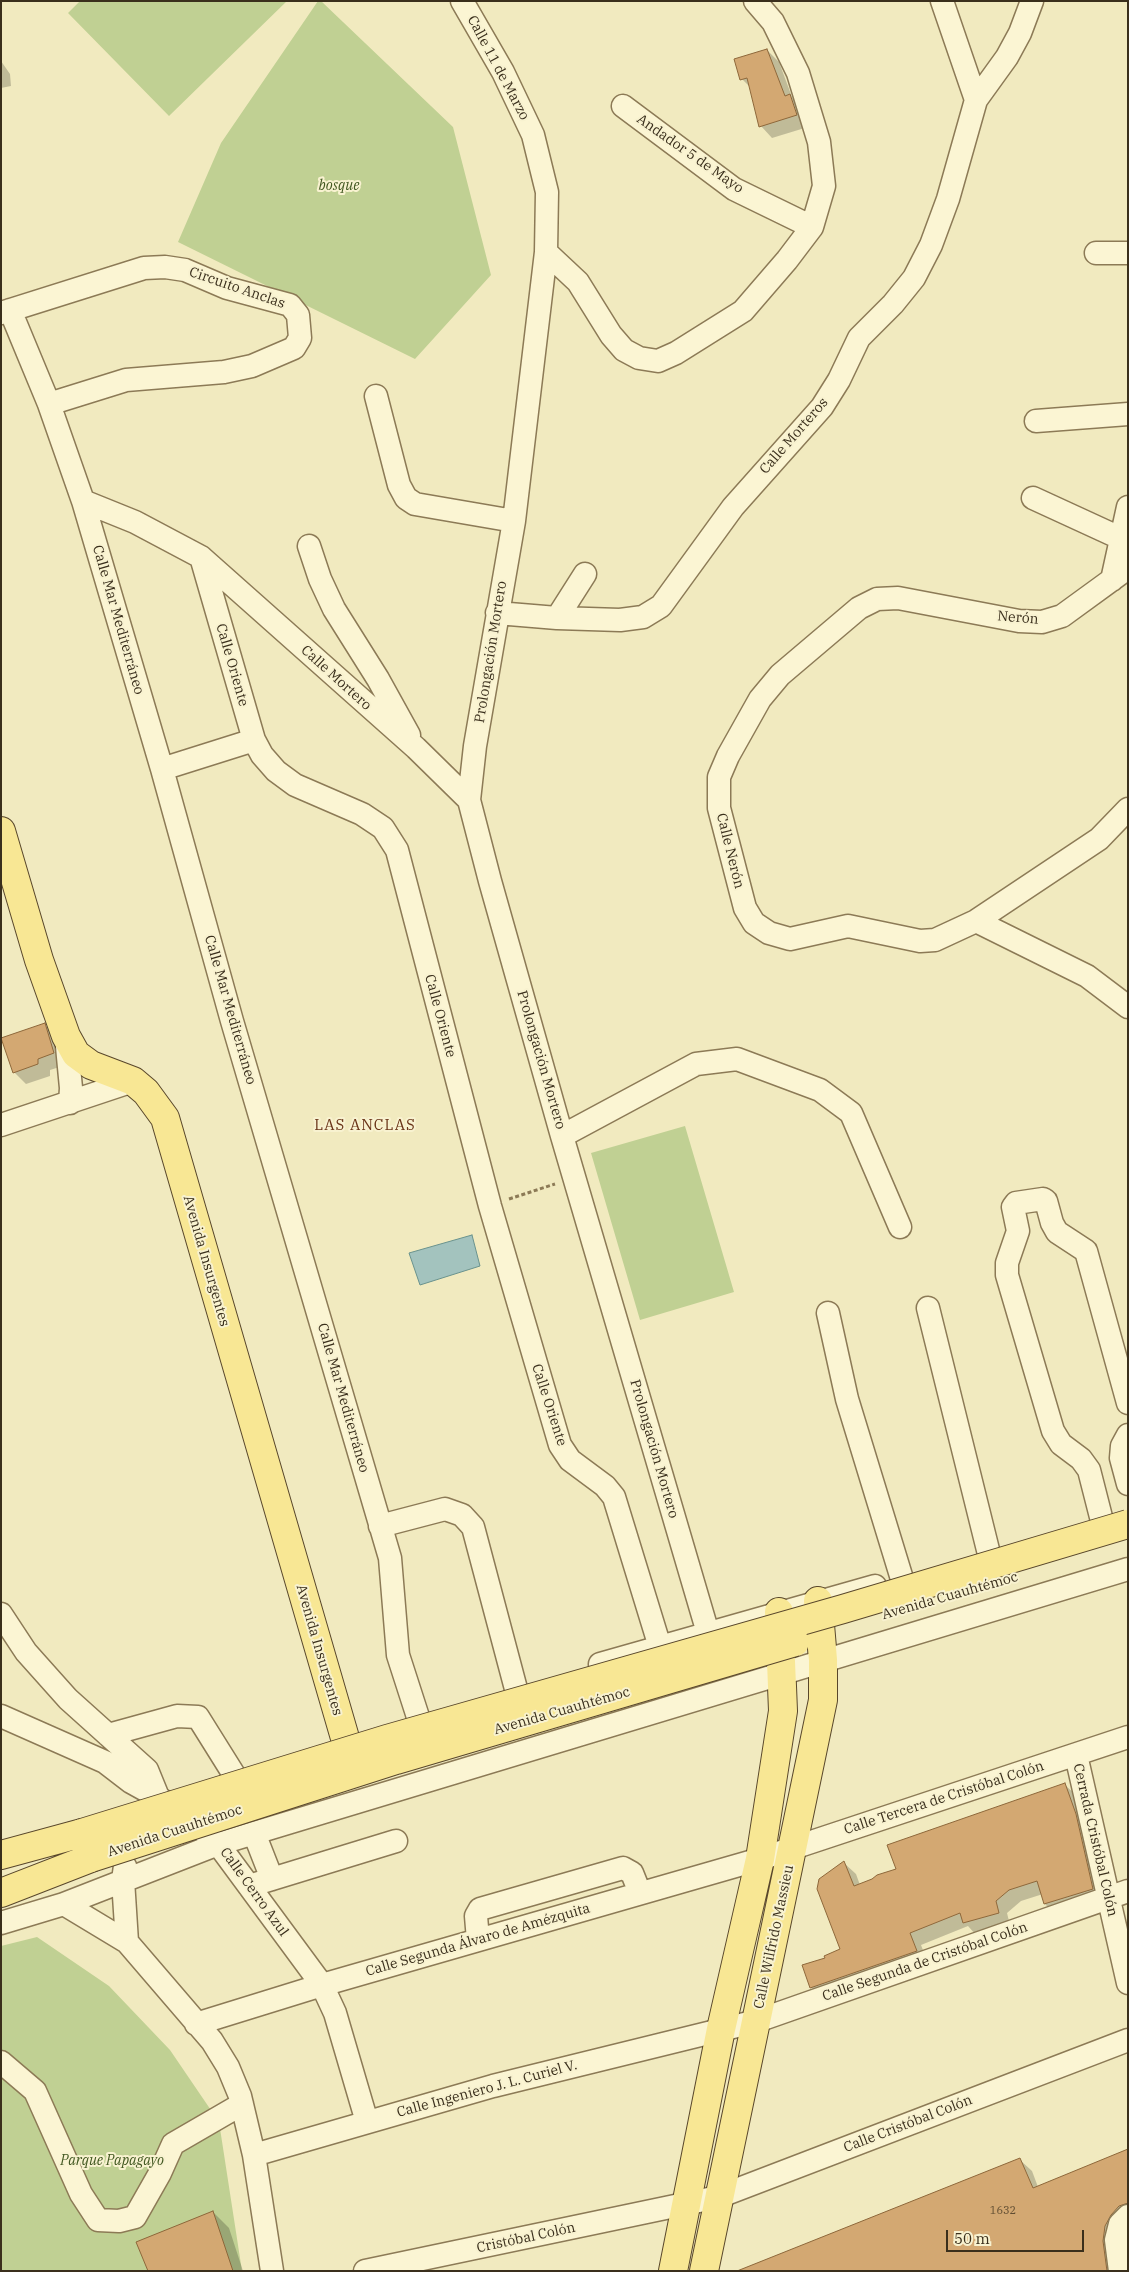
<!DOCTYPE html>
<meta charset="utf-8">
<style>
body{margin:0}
#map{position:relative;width:1129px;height:2272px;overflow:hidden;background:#f1eabf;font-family:"IBM Plex Serif",serif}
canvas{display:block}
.frame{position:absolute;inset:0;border:2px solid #3a2f1c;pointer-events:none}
.scale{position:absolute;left:946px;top:2230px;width:138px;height:22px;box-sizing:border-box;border:2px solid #3a2f1c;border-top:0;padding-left:6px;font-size:15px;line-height:18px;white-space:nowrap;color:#3a2f1c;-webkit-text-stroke:4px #f8f2d0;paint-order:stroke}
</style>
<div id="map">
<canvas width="1129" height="2272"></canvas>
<div class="frame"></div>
<div class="scale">50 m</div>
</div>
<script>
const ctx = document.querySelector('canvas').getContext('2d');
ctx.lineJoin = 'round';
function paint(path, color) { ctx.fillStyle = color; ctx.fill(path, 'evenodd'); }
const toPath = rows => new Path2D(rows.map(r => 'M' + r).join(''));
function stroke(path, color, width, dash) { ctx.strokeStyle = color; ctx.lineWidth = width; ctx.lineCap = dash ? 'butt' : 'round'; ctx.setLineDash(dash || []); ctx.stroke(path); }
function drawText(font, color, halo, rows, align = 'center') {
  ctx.font = font + ' "IBM Plex Serif",serif'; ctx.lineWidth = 4; ctx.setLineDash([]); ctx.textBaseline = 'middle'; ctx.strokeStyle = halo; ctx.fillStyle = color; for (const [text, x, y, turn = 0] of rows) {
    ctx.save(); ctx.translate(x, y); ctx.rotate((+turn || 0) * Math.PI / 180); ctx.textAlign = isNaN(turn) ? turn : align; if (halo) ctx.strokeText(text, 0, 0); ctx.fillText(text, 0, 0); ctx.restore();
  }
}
paint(toPath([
 [80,1,287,1,169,116,68,13],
 [318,1,321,1,453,127,491,275,415,359,178,242,221,143],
 [685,1126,734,1292,640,1320,591,1153],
 [37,1937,109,1986,170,2050,219,2122,242,2271,1,2271,1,1946]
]), '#c0d093');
const water = toPath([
 [472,1235,480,1266,420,1285,409,1253,472,1235]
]);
paint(water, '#a3c3be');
stroke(water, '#69928d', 1);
paint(toPath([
 [767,50,779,62,792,97,802,107,808,127,772,138,761,126,751,88,742,79],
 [1,61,10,74,11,86,1,88],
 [44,1024,56,1036,66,1065,50,1070,50,1076,26,1084,14,1072],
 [1065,1785,1077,1796,1104,1901,1057,1916,1045,1904,1043,1894,1021,1901,1007,1913,1010,1925,976,1935,968,1926,921,1945,928,1963,823,1999,811,1987,827,1959,842,1950,844,1863,856,1874,860,1885,897,1870],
 [1128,2150,1128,2221,1116,2271,738,2271,1020,2160,1032,2171,1038,2187],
 [213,2212,229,2228,243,2271,150,2271]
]), '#0003');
const building = toPath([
 [767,49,785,96,790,94,797,115,759,127,747,78,740,80,734,59,767,49],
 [45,1023,54,1053,38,1059,38,1064,13,1073,1,1038,45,1023],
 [1065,1783,1076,1814,1093,1889,1044,1904,1037,1881,1009,1890,996,1901,999,1913,963,1923,960,1913,910,1933,917,1951,810,1988,802,1965,825,1958,824,1956,840,1949,817,1889,819,1879,844,1861,854,1886,872,1879,877,1875,896,1869,887,1845,1065,1783],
 [1128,2149,1128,2203,1119,2206,1111,2215,1105,2226,1103,2241,1107,2271,737,2271,1020,2158,1033,2188,1128,2149],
 [213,2211,233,2271,148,2271,136,2242,213,2211]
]);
paint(building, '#d3a872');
stroke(building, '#8d673a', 1);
const minor = toPath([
 [462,1,503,72,533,135,547,192,546,252,514,521,475,746,469,800,490,881,562,1136,708,1633],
 [942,1,976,100],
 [623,106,734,189,812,227],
 [546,252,578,282,611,335,624,350,639,358,658,361,676,353,743,311,787,260,812,227,824,186,819,142,798,73,773,22,755,1],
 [1096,253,1128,253],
 [10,310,49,404,83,501,162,769,232,1021,390,1558,398,1655,418,1717],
 [1,313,144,268,165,267,185,270,227,288,290,305,298,315,300,338,294,348,252,366,224,372,126,380,49,404],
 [376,396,399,485,406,498,415,504,514,521],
 [1036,421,1128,414],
 [1033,498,1120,538],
 [83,501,135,522,201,557,416,748,469,800],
 [309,546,320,579,334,609,378,679,409,735],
 [201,557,254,740,262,755,276,771,295,785,362,814,383,828,397,850,490,1206,560,1445,570,1460,605,1486,614,1497,660,1647],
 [1128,568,1062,616,1042,622,1019,621,898,598,877,599,859,608,780,675,760,699,728,756,719,777,719,808,745,908,754,923,769,933,790,939,848,926,920,941,935,940,976,921,1099,839,1128,809],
 [1112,580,1128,507],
 [497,613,557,618,620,620,643,617,661,606,733,507,822,407,839,380,859,338,893,304,914,278,931,245,948,199,976,100,1007,57,1020,33,1032,1],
 [557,618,585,574],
 [162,769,254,740],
 [976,921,1087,976,1128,1007],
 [66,1036,71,1088,70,1103],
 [1,1125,133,1081],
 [562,1136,696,1064,737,1059,820,1090,851,1113,900,1227],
 [928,1308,989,1554],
 [828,1313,847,1399,902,1579],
 [1128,1435,1122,1446,1121,1458,1128,1484],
 [1102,1521,1089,1470,1081,1459,1061,1444,1053,1431,1007,1275,1007,1263,1018,1231,1013,1207,1016,1203,1043,1199,1046,1201,1052,1223,1057,1232,1086,1251,1128,1403],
 [380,1526,445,1509,462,1515,473,1527,516,1689],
 [1,1614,26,1652,68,1699,147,1770,158,1797,180,1814],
 [600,1664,875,1586],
 [1,1716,105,1762,131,1782,158,1797],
 [108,1735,177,1716,198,1717,233,1773],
 [1076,1755,1128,1983],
 [254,1833,272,1879],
 [207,1835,218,1844,322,1985,335,2013,367,2122],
 [125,1866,123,1880,127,1942],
 [249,1886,396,1841],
 [64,1904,127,1942,212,2041,228,2067,240,2096,254,2155,272,2271],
 [1,1923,64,1904,218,1844,1128,1569],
 [478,1940,476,1916,480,1909,623,1868,632,1873,640,1893],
 [196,2024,322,1985,760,1859,1128,1737],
 [1,2062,35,2091,81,2194,98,2220,119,2221,135,2217,160,2173,173,2144,242,2104],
 [254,2155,493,2086,757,2021,1128,1891],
 [365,2271,718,2197,1128,2040],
 [1120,2271,1116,2240,1120,2224,1128,2216]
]);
const major = toPath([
 [1,831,39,960,66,1036,76,1054,91,1065,133,1081,146,1092,165,1118,345,1738],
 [1,1855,82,1833],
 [1,1893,91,1858],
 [673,2271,721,2029,760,1859,783,1711,779,1612],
 [704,2271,823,1700,823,1660,818,1601]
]);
stroke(minor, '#8c7a56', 25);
stroke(major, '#59472b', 30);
stroke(toPath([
 [509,1199,555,1184]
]), '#8c7a56', 3, [4, 2.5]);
stroke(minor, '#fbf5d3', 22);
stroke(major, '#f8e794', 28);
const majorBridge = toPath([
 [82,1833,387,1739,843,1609,1128,1524],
 [91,1858,396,1760,795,1642]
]);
stroke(majorBridge, '#59472b', 30, []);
stroke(majorBridge, '#f8e794', 28);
drawText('11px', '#604d32', null, [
 ["1632",1003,2211]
]);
drawText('14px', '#3a2f1c', '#f8f2d0', [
 ["Calle 11 de Marzo",498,68,62],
 ["Andador 5 de Mayo",690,154,35],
 ["Circuito Anclas",237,288,19],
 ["Calle Morteros",794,436,-49],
 ["Nerón",1018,618,5],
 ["Calle Mar Mediterráneo",118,620,74],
 ["Prolongación Mortero",491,652,-81],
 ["Calle Oriente",232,665,74],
 ["Calle Mortero",336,678,42],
 ["Calle Nerón",730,851,76],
 ["Calle Mar Mediterráneo",230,1010,74],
 ["Calle Oriente",440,1016,75],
 ["Prolongación Mortero",541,1060,74],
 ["Avenida Insurgentes",206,1261,74],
 ["Calle Mar Mediterráneo",343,1398,74],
 ["Calle Oriente",549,1405,72],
 ["Prolongación Mortero",654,1449,74],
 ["Avenida Cuauhtémoc",950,1596,-16],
 ["Avenida Insurgentes",319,1650,74],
 ["Avenida Cuauhtémoc",562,1711,-16],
 ["Calle Tercera de Cristóbal Colón",944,1798,-18],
 ["Avenida Cuauhtémoc",175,1831,-18],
 ["Cerrada Cristóbal Colón",1095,1840,77],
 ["Calle Cerro Azul",254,1892,54],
 ["Calle Wilfrido Massieu",774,1937,-78],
 ["Calle Segunda Álvaro de Amézquita",478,1940,-16],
 ["Calle Segunda de Cristóbal Colón",925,1962,-19],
 ["Calle Ingeniero J. L. Curiel V.",487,2089,-15],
 ["Calle Cristóbal Colón",908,2124,-21],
 ["Cristóbal Colón",526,2238,-12]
]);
drawText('italic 14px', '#425821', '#f8f2d0', [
 ["bosque",339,186],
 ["Parque Papagayo",112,2161]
]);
ctx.letterSpacing = '1px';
drawText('15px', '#6a3518', '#f8f2d0', [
 ["LAS ANCLAS",365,1126]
]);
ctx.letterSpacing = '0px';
</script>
